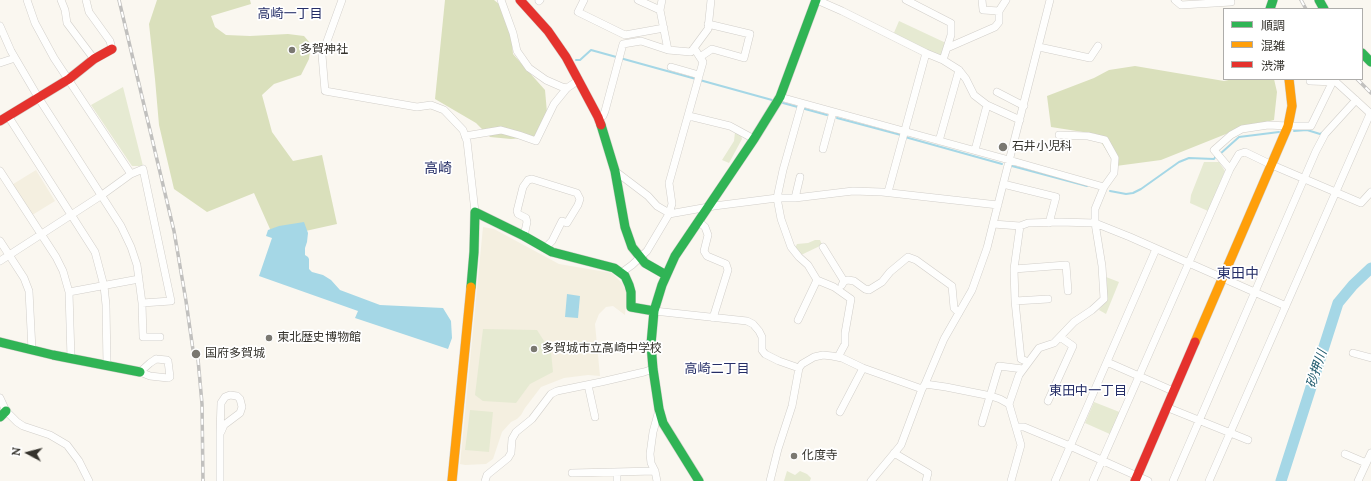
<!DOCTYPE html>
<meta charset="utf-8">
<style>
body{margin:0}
#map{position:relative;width:1371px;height:481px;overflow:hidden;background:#faf7f0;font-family:Lora,"Noto Sans JP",serif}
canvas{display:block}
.legend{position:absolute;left:1223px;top:8px;width:140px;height:72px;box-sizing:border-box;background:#fff;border:1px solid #aeadab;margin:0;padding:5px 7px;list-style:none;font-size:12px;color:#35332d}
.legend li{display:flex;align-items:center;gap:8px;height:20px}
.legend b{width:20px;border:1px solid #aeadab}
.north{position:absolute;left:8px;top:433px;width:40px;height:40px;-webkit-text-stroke:3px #fff;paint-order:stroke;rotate:277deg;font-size:11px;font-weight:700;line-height:16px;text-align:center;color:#35332d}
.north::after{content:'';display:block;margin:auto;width:14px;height:18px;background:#35332d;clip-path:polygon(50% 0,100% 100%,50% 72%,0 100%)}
</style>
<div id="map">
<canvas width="1371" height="481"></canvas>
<ul class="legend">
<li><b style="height:5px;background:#30b455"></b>順調</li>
<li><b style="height:5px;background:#ff9f0a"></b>混雑</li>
<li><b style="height:5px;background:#e5322d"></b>渋滞</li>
</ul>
<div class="north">N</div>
</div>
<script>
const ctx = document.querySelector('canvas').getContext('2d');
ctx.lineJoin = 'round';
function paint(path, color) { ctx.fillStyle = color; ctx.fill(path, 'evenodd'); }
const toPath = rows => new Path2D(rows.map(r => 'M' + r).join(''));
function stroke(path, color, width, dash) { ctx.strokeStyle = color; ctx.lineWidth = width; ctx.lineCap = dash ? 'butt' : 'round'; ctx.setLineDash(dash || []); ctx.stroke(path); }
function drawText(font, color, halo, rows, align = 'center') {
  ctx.font = font + ' Lora,"Noto Sans JP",serif'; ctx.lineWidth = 3.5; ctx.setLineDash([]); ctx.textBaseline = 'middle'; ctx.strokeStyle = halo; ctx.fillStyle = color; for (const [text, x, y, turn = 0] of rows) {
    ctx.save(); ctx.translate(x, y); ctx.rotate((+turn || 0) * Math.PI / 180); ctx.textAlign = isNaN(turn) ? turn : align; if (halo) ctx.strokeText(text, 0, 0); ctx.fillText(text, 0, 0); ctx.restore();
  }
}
paint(toPath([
 [36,170,55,201,29,217,10,186],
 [483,227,494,229,559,264,612,273,622,283,627,293,625,315,613,306,606,307,599,314,595,324,600,376,588,375,564,378,541,387,525,408,521,415,517,419,511,422,502,432,493,459,486,464,465,465,460,464]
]), '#f4efe0');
paint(toPath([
 [899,21,946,43,941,56,893,35],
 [123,87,143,166,132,166,91,105],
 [735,132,741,135,742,139,729,163,722,160,734,141],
 [1204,162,1219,162,1225,171,1208,211,1190,203,1191,195],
 [815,240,820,240,822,245,801,255,795,248,797,244,808,243],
 [1106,277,1119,282,1106,314,1099,310,1106,300],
 [483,329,537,330,551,352,553,372,530,384,516,403,483,401,475,395],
 [1094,402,1122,413,1112,435,1085,423],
 [470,410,493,412,489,452,465,450],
 [787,471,795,475,800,471,807,474,811,478,810,481,784,481]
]), '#e6ead2');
paint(toPath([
 [157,0,250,0,251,4,211,16,215,27,226,35,250,36,288,34,304,36,311,44,309,59,301,75,274,84,262,95,272,132,293,161,322,155,337,224,274,238,254,193,207,212,174,189,159,125,155,79,149,24],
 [445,0,494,0,509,12,513,54,545,90,548,124,539,137,511,139,490,137,476,123,435,99],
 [1135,66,1224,81,1233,79,1274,79,1277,92,1274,120,1241,128,1161,160,1116,166,1096,134,1051,127,1047,96,1094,78,1109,70]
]), '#dae0bc');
paint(toPath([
 [304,222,308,233,307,242,305,248,305,255,308,257,309,259,309,269,312,272,323,275,331,280,340,290,380,305,443,308,451,321,452,338,448,349,355,318,358,311,259,276,272,238,266,236,268,230,279,226],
 [567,294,580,296,578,318,565,317]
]), '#a5d7e6');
stroke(toPath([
 [576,60,580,60,591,50,772,100],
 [783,103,827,115],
 [837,118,901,135],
 [1294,131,1307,130,1320,134,1323,132],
 [905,137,1002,164],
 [1220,154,1239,137,1279,132],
 [1012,166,1087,186],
 [1110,191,1126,194,1133,193,1141,189,1179,162,1189,158,1214,159,1216,156]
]), '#a5d7e6', 2);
stroke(toPath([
 [1281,481,1338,303,1353,285,1371,268]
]), '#a5d7e6', 11);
const street = toPath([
 [27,0,35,23,54,58,131,174],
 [61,0,65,10,67,23,94,59],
 [86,0,89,12,110,41,112,49],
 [342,0,322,55,325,91,417,107,431,105,444,110,463,130,467,141,475,212],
 [501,0,513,33,517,51,529,68,546,80,562,87,567,88],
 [584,0,578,12,625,35,664,28],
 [638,0,660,10],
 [662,0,660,10,668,50,691,52,708,29,711,0],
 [817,0,842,11,926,53],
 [1175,0,1181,5,1231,2],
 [539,1,540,0],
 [999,11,1006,0],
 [0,26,11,51,38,97,121,226,131,247,137,265,142,303,143,337,160,337],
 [1039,47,1090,58,1098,46],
 [947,48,995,27,999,22,999,11,983,10,982,0],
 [700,57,712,49,744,58,750,34,708,24],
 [943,60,959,70,966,79,974,95,987,105,1020,120],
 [0,63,15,58],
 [671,67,699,75],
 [1310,79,1310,81,1336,82,1371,114],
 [997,92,1024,106],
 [780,97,1009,160,1104,187],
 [802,103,783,170,777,198,781,219,791,247,799,257,808,265,817,280,834,287,851,299,845,333,845,344,838,357],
 [8,116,95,252,104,286,106,305,107,366],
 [689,116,730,126,754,139],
 [598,117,603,116,605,111,623,44,641,41,668,50],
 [465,136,501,130,519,135,536,141,554,104,567,88,579,80],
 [939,141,959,70],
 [823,149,833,112],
 [975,150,987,105],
 [1230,169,1214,150,1231,135,1242,129,1268,125,1288,126,1311,126,1333,81],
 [0,171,56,257,63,271,69,292,71,358],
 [615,171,648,196,657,206,669,213,672,204,669,183,703,62,694,48],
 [1003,184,1056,197,1049,223],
 [888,192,926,53,943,60,951,35,951,23,906,0],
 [795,198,800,177],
 [698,221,705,227,708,235,704,251,707,256,726,264,728,270,713,318],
 [993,224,1020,226,1028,223,1059,222,1095,223,1130,237,1286,306],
 [1020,226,1014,269,1015,301,1021,359,1028,362],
 [524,236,527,222,526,218,518,214,517,211,523,187,528,180,532,179,577,193,580,199,578,205,567,223,562,221,552,241,545,248],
 [0,241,24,278,29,291,32,350],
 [823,247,844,281,842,285],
 [0,261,102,195,131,174,143,169,171,301,142,303],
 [1014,269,1066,265,1068,291],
 [621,273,632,265,647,251,669,214,714,206,777,198,795,198,853,191,882,192,998,205],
 [844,281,848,280,854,281,865,289,869,290,882,282,890,272,908,257,916,260,952,286,954,308,959,313],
 [69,292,139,279],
 [1015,301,1048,299],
 [654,311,747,321,753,324,759,331,762,337,762,350,765,354,779,361,799,368,802,364,814,357,823,355,832,356,842,358,863,368,922,389],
 [798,320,817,280],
 [1353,353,1371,358],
 [156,359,167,360,168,361,170,377,168,378,150,376,140,372,150,363,156,359],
 [1107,362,1173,391],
 [925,384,946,387,991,396,1000,399,1009,404,1021,445,1011,481],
 [588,385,595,417],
 [0,398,6,411,17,422,23,426,50,435,67,445,79,461,89,481],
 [1048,401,1073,346,1060,337],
 [1009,404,1019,375,1039,348,1054,343,1074,322,1092,310,1104,299,1102,266,1095,223,1095,209,1104,187,1114,173,1115,158,1105,140,1088,136,1059,135],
 [1166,407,1248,440],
 [840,412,863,368],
 [982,423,999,366,1023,369],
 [1016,427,1024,427,1070,446,1148,481],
 [894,453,928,473,926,481],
 [1345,454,1366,463],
 [655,471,657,481],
 [572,473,655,471,651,463,650,454,653,432,659,410],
 [220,481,220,433,221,403,225,397,230,395,237,396,240,399,242,407,240,413,224,425,221,432],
 [485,481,487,475,508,458,511,453,512,439,516,432,532,419,551,394,557,391,601,382,644,372,653,369],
 [617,481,617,472],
 [770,481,778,449,792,406,799,368],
 [871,481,901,445,922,389,925,384,944,339,972,290,987,248,993,224,1050,0],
 [1055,481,1156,249],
 [1093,481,1230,169,1239,154,1245,152,1272,165,1361,203,1371,192],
 [1173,481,1316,151,1325,134,1356,100],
 [1209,481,1370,114],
 [1358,481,1371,453]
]);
const fast = toPath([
 [1319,0,1324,9],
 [1270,9,1273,0],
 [1362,53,1371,62],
 [601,125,615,171,625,227,632,247,645,263,666,275],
 [471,287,474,252,475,212,524,236,552,252,614,268,625,276,629,285,631,292,631,307,654,311],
 [0,342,53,355,140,372],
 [0,417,6,411],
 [699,481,663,423,659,409,653,369,651,344,654,311,662,285,675,256,754,139,780,97,816,0]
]);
const slow = toPath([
 [1195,342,1288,126,1292,106,1289,79],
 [452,481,471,287]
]);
const jam = toPath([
 [520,0,548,31,566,57,598,117,601,125],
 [0,121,69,79,94,59,112,49],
 [1135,481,1195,342]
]);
stroke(street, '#d1cec9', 8);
stroke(fast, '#d1cec9', 10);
stroke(slow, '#d1cec9', 10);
stroke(jam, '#d1cec9', 10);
stroke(street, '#fefefd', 7);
stroke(fast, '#30b455', 9);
stroke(slow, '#ff9f0a', 9);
stroke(jam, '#e5322d', 9);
const rail = toPath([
 [119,0,174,231,186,301,193,350],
 [1301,0,1306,9],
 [1357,79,1371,93],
 [198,359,202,404,203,481]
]);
stroke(rail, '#c1c0be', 3.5);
stroke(rail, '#fff', 2, [6]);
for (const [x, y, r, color] of [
 [292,50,4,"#7a7871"],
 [1003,147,5,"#7a7871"],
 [269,338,4,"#7a7871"],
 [534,349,4,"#7a7871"],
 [196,354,5,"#7a7871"],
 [794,456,4,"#7a7871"]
]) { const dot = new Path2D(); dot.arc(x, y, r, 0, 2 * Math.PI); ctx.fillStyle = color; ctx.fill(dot); stroke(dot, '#fff', 1.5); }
drawText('12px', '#35332d', '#fff', [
 ["多賀神社",300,50],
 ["石井小児科",1012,147],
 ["東北歴史博物館",277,338],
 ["多賀城市立高崎中学校",542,349],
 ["国府多賀城",205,354],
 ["化度寺",802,456]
], 'left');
drawText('13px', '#252e67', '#fff', [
 ["高崎一丁目",290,14],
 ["高崎二丁目",717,369],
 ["東田中一丁目",1088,391]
]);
drawText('italic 13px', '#205b6d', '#fff', [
 ["砂押川",1317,369,-72]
]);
drawText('14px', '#252e67', '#fff', [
 ["高崎",438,169],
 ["東田中",1238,274]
]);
</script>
